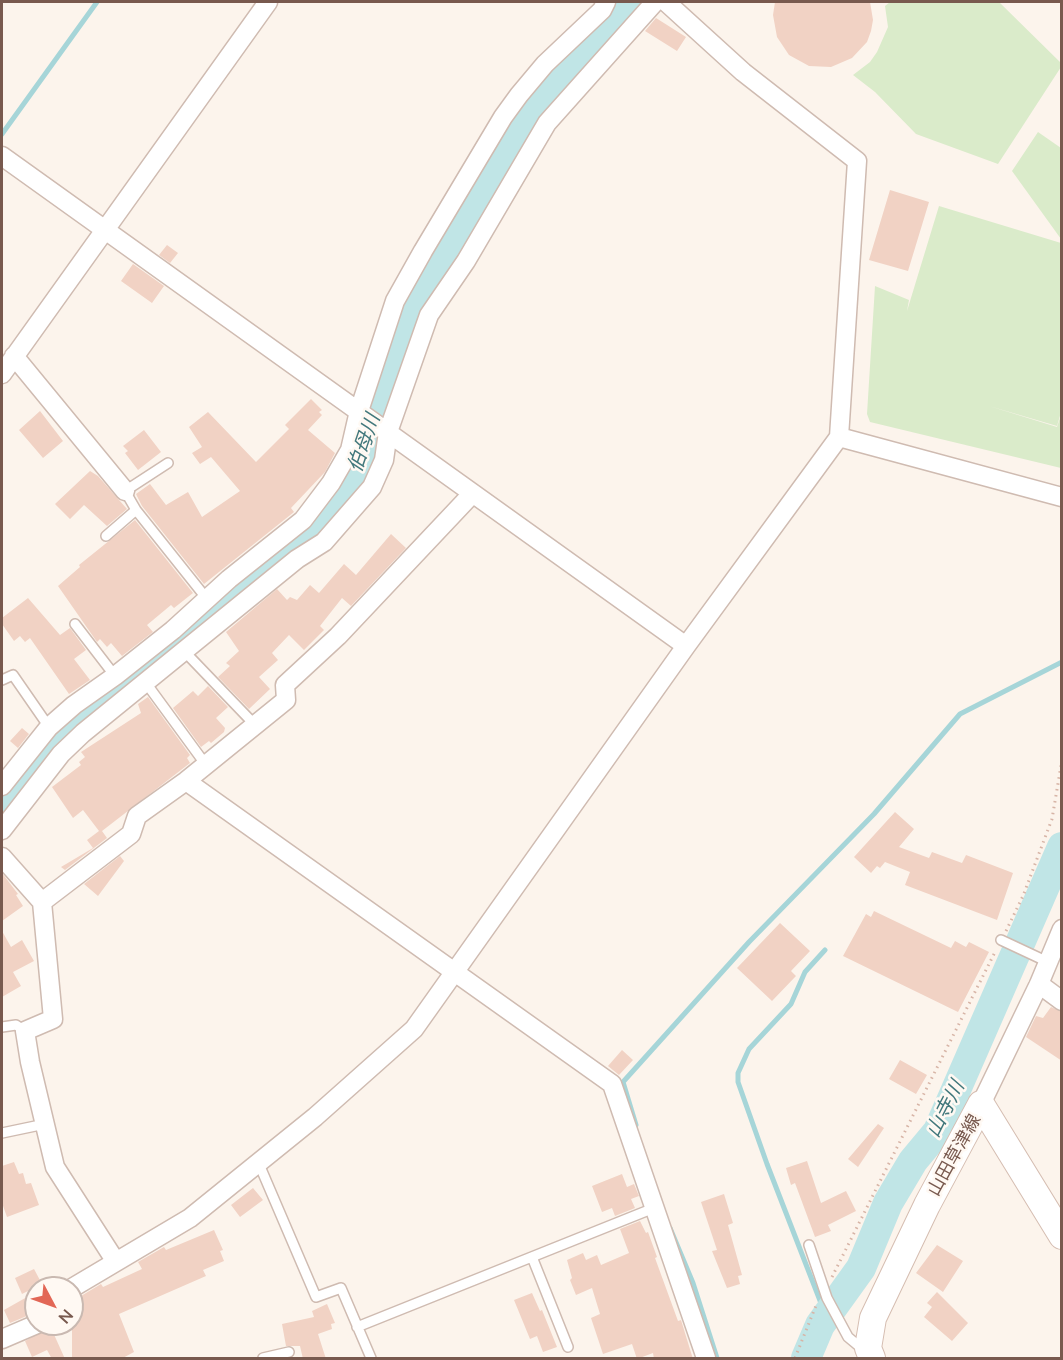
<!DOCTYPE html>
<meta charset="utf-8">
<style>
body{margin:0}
#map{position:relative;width:1063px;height:1360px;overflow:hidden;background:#fcf4ec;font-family:Lato,sans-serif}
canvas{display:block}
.frame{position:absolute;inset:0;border:3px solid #78594e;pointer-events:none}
.north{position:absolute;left:24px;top:1276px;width:60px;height:60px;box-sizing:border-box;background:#fff9f3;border:2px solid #c9b9b1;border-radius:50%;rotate:131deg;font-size:16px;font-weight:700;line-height:24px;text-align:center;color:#78594e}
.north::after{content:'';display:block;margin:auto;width:21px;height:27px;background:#e26756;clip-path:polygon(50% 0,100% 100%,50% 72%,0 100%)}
</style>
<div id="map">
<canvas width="1063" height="1360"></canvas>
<div class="frame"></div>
<div class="north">N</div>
</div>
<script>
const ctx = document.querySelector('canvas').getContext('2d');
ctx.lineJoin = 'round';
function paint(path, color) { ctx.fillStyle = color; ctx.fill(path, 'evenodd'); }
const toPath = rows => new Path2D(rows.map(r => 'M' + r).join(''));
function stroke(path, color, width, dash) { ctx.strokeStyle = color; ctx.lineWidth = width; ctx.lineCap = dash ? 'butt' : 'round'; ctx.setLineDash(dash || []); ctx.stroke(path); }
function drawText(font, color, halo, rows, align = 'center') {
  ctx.font = font + ' Lato,"Noto Sans JP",sans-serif'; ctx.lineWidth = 5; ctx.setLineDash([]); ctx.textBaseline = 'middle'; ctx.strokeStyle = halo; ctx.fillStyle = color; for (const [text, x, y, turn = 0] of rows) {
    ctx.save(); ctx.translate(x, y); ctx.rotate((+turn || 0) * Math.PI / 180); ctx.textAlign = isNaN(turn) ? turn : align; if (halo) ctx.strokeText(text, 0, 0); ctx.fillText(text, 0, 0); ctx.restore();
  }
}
paint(toPath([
 [890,2,999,2,1061,63,1061,67,998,164,916,134,875,92,853,75,870,62,877,52,888,27,885,6],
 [1038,132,1061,148,1061,239,1012,171],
 [939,206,1061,243,1062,409,1057,426,989,406,1057,427,1061,415,1061,468,870,422,867,414,875,286,909,300,907,311]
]), '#daebca');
stroke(toPath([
 [2,134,97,2],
 [825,950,805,972,791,1004,749,1049,738,1073,738,1082,767,1164,826,1316],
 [636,1125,623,1082,749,942,874,814,960,714,1062,662],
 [670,1228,693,1283,717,1358]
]), '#a6d5d8', 5);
stroke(toPath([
 [2,808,50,746,80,718,239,591,314,528,336,503,353,478,402,325,456,231,532,110,616,20,628,2],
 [806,1358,820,1325,861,1268,888,1203,913,1161,938,1131,1062,847]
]), '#c0e5e6', 30);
paint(toPath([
 [775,2,870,2,873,20,871,31,867,42,852,58,831,67,809,66,789,55,777,37,773,15],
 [656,18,686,37,677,51,645,31],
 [890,190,929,202,908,271,869,260],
 [167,245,178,253,170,263,159,255],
 [133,264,164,286,152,303,121,281],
 [311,399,322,410,319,412,322,415,308,430,335,453,325,472,291,508,294,512,204,584,142,506,136,494,150,484,166,505,188,492,202,517,240,491,211,457,200,464,192,453,202,447,189,427,208,412,256,462,289,429,285,425],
 [40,411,63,441,43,458,19,430],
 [144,430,161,452,138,470,125,453,128,451,123,446],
 [90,471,98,476,127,509,107,526,84,505,70,519,55,504],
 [135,520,193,593,174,608,171,605,147,625,153,632,122,656,111,643,107,647,100,639,97,642,58,586,80,567,79,565],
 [391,534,406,548,351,606,342,598,320,626,324,630,304,650,289,635,272,653,278,660,259,677,270,689,249,709,218,677,230,666,226,663,239,651,226,632,277,589,287,600,290,597,297,600,310,585,319,593,344,564,356,575],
 [28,598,60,635,70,628,86,650,74,659,90,680,69,694,30,638,25,642,20,636,14,641,2,624,2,618],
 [208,686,228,707,216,718,225,728,224,732,211,743,209,741,201,747,173,708,193,691,198,696],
 [148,697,190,755,187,758,190,763,102,831,107,838,65,870,61,867,93,848,87,840,99,831,83,810,73,818,52,787,81,765,79,762,85,757,81,752,141,713,138,704],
 [22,728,29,734,18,748,10,741],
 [895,812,914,829,899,847,929,858,932,852,962,863,966,855,1013,873,997,920,905,885,910,872,885,862,880,868,877,866,871,873,854,857],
 [120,856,124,861,98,896,84,884],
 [2,873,18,894,16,895,23,906,2,921],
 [874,911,951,948,955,941,966,947,969,942,989,952,958,1012,843,956,866,914,871,917],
 [780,923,810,951,791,971,796,976,772,1001,737,968],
 [2,931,11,947,22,940,34,961,13,972,21,986,2,997],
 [1051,1007,1062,1012,1062,1061,1026,1037,1036,1016,1043,1018],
 [622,1050,633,1060,619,1075,608,1066],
 [900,1060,927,1075,916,1094,889,1079],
 [878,1124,884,1128,858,1167,848,1159],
 [807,1161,821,1203,846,1191,856,1211,828,1225,831,1231,815,1237,795,1183,791,1185,786,1168],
 [14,1162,19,1174,23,1173,26,1184,31,1183,39,1205,7,1217,2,1203,2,1166],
 [622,1174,627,1187,634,1184,639,1196,631,1199,635,1208,615,1216,612,1208,602,1212,592,1186],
 [253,1188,263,1200,240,1217,231,1205],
 [724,1194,733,1223,728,1225,742,1275,738,1276,740,1284,727,1288,712,1251,717,1250,701,1202],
 [640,1221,646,1233,648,1232,657,1257,655,1258,678,1321,681,1320,693,1359,654,1359,653,1353,637,1359,632,1344,603,1354,591,1318,600,1314,592,1288,576,1295,570,1280,572,1278,567,1260,583,1253,586,1260,597,1255,601,1265,629,1253,620,1229],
 [214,1230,223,1250,220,1251,224,1261,203,1270,206,1276,119,1314,134,1352,121,1359,72,1359,72,1306,81,1296,101,1284,103,1287,142,1269,138,1262,164,1247,166,1250],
 [937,1245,963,1261,943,1292,916,1273],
 [34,1269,42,1284,22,1294,15,1278],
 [937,1292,968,1323,952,1341,924,1317,932,1307,927,1303],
 [532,1293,540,1311,542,1310,557,1347,543,1352,537,1336,530,1339,514,1300],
 [27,1297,34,1313,10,1323,4,1310],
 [327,1304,335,1323,331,1324,332,1329,318,1334,326,1359,303,1359,300,1346,286,1346,282,1324,314,1317,312,1311],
 [49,1328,52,1330,65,1359,52,1359,47,1350,32,1357,25,1341]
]), '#f1d2c4');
const lane = toPath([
 [168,463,125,491,136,510,207,599],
 [106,536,136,510],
 [75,624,115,676],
 [184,651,256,726],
 [2,680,13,675,49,727],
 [146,683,206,765],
 [1001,940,1048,962],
 [2,1027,16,1025,25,1031],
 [2,1133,45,1124],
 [259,1164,316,1297,341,1288,371,1358],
 [809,1245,827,1298,848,1337,860,1347,865,1347],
 [532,1257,568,1347],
 [357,1327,654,1208],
 [263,1358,289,1352]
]);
const street = toPath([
 [2,156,686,646],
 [14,356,125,491],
 [2,374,268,2],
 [839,437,1062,497],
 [186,781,612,1084,706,1358],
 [2,786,49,727,74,705,115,676,173,630,229,579,303,520,331,483,350,450,359,411,395,301,423,251,503,117,519,95,545,64,602,10,606,2],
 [2,830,61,754,83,733,297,559,324,542,372,487,384,460,388,432,429,315,466,261,547,123,655,2],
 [2,857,42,902,53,1019,25,1031,30,1062,55,1167,116,1262],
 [42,902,131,834,137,816,186,781,286,700,285,685,338,636,472,494],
 [1039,984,1062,1001],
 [981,1104,1039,984,1062,929],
 [72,1288,190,1218,315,1117,414,1029,686,646,839,437,857,161,743,72,666,2],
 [2,1339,37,1324]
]);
const secondary = toPath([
 [981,1104,1062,1236],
 [872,1358,868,1348,873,1318,927,1205,981,1104]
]);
stroke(lane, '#cfbbb1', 12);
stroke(street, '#cfbbb1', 21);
stroke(secondary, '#d5bdb1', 28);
stroke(toPath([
 [1006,931,1023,896,1052,819,1062,760],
 [832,1277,996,950],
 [795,1358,817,1303]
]), '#d7b4a6', 3, [1.5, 4.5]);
stroke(lane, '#fff', 9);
stroke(street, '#fff', 18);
stroke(secondary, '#fff', 26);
drawText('18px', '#78594e', '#fff9f3', [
 ["山田草津線",954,1155,-61]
]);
drawText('italic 20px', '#42787c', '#fff9f3', [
 ["伯母川",364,443,-71],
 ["山寺川",945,1109,-63]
]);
</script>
